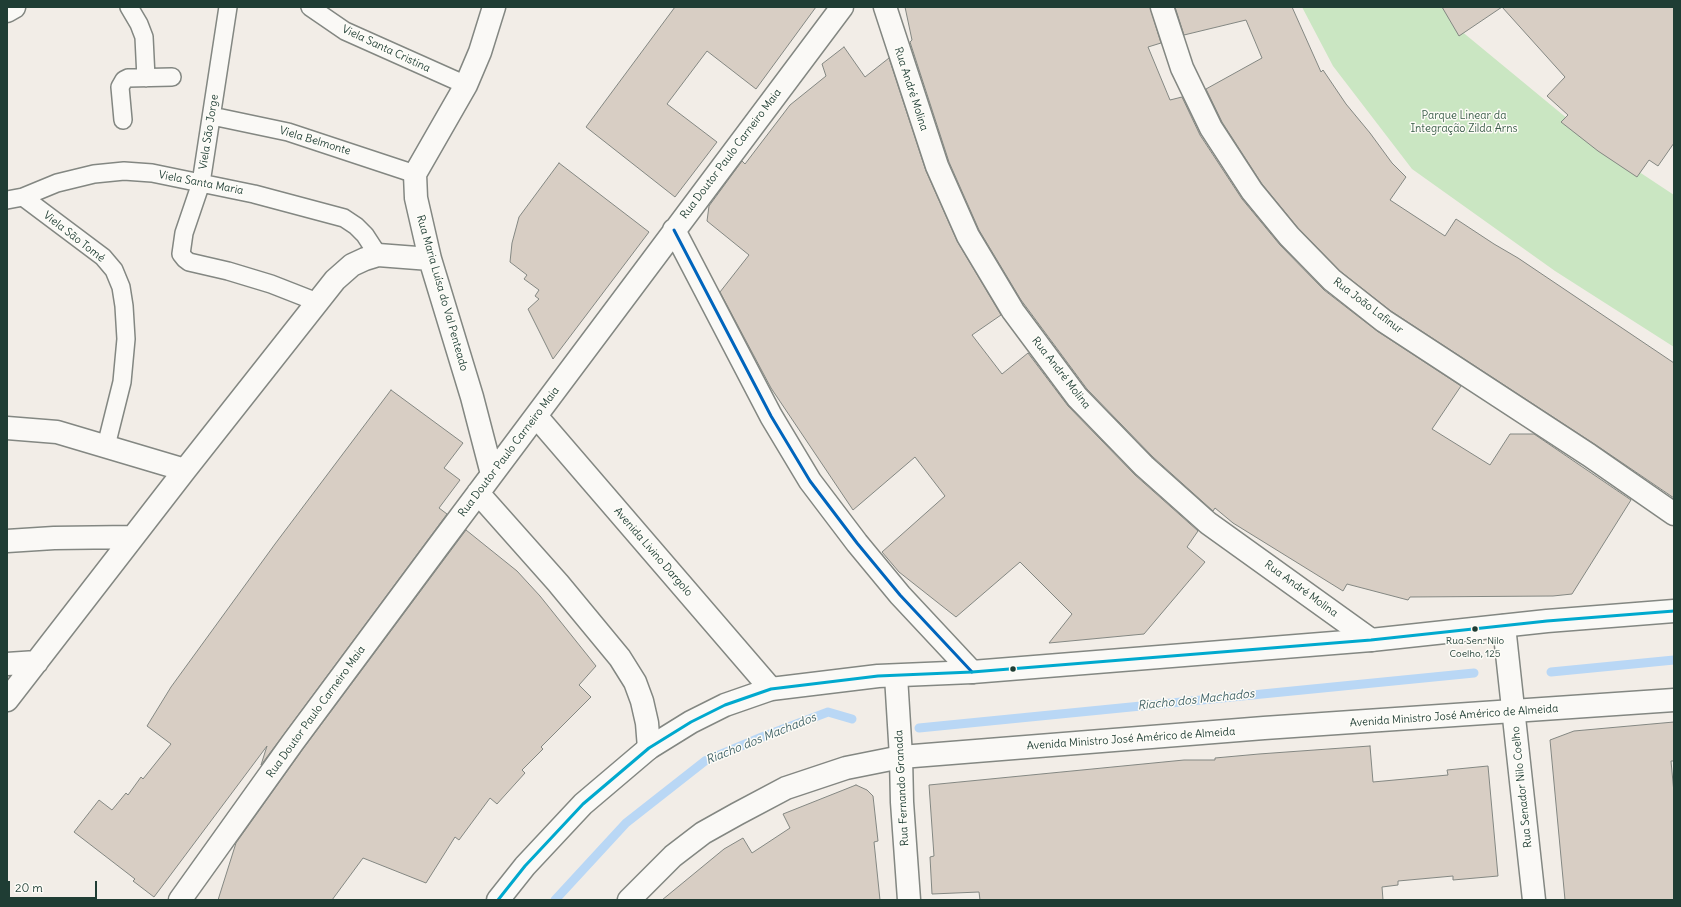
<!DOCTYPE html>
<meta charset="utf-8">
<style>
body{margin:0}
#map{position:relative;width:1681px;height:907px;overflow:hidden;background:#f2ede7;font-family:Delius,sans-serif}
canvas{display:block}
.frame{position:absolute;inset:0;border:8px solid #1f3d34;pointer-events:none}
.scale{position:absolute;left:8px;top:881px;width:89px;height:18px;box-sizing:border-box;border:2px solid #1f3d34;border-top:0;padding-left:5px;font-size:12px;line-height:14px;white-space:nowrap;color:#1f3d34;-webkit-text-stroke:3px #fdfcf7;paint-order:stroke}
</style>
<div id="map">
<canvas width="1681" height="907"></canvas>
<div class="frame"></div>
<div class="scale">20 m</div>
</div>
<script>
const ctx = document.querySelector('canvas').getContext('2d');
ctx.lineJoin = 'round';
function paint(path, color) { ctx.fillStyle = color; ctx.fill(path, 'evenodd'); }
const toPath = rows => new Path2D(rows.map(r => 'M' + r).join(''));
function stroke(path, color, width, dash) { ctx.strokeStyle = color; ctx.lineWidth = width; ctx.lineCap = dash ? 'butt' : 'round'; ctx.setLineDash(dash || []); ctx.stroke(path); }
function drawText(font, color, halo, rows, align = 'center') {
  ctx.font = font + ' Delius,sans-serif'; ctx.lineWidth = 3; ctx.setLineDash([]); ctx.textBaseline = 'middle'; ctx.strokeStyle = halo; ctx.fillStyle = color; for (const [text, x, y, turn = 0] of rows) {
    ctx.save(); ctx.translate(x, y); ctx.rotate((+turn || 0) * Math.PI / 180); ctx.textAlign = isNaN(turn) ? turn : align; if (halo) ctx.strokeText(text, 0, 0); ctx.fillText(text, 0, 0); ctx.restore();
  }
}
paint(toPath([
 [1302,7,1445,7,1460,30,1603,148,1674,195,1674,347,1555,271,1412,169,1333,66]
]), '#cae6c2');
stroke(toPath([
 [1551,672,1674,660],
 [919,728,1474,673],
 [555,900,626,823,705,761,762,737,828,712,852,719]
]), '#b9d7f5', 9);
const building = toPath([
 [675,7,816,7,756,89,707,51,667,104,717,142,675,197,586,127,675,7],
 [905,7,1150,7,1161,43,1148,47,1170,100,1182,97,1200,135,1242,199,1280,245,1324,290,1377,331,1461,386,1432,429,1490,465,1510,434,1534,434,1631,500,1572,594,1553,596,1410,597,1408,600,1347,584,1343,591,1233,523,1215,508,1213,511,1153,457,1087,389,1021,300,979,230,949,162,910,42,912,40,905,7],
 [1175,7,1292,7,1321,72,1323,70,1346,104,1370,133,1392,163,1406,177,1390,200,1445,236,1456,219,1494,244,1518,258,1674,363,1674,498,1596,445,1391,311,1340,271,1298,228,1262,184,1222,122,1206,89,1262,58,1246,20,1184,35,1175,7],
 [1442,7,1674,7,1674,143,1658,166,1649,160,1637,177,1598,151,1561,122,1568,115,1547,96,1565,77,1502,7,1459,36,1442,7],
 [844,47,865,77,889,58,926,171,957,241,1001,315,972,335,1002,374,1028,353,1068,406,1135,475,1198,531,1187,547,1205,562,1144,634,1049,643,1072,614,1020,562,956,617,899,572,882,552,945,496,915,457,853,510,771,388,720,292,749,255,707,221,709,206,742,161,745,164,790,105,826,76,822,64,844,47],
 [559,163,649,232,553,359,528,309,539,299,535,296,539,290,524,279,527,275,510,262,512,243,519,217,559,163],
 [391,390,463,443,444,468,460,480,439,508,447,514,261,765,267,746,154,897,133,881,135,879,74,832,99,800,112,810,126,793,128,795,141,777,143,779,171,744,147,726,171,687,275,544,391,390],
 [466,530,517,571,540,596,596,666,579,685,591,697,541,747,543,749,522,770,525,773,497,804,490,798,459,840,455,837,426,883,363,858,332,900,218,900,236,843,303,749,466,530],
 [1674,722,1674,761,1671,761,1674,793,1674,900,1565,900,1550,740,1574,731,1674,722],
 [1370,746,1373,782,1448,775,1447,770,1488,766,1498,876,1453,880,1453,876,1398,881,1398,885,1382,887,1383,900,980,900,979,892,932,894,930,857,934,856,929,785,1184,760,1215,760,1215,758,1259,754,1370,746],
 [856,785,867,790,873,796,878,841,874,842,880,900,662,900,724,849,743,838,752,853,790,828,783,814,856,785]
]);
paint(building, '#d8cec4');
stroke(building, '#838782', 1);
const service = toPath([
 [129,7,139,24,144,37,146,78],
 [228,7,201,183,184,233,181,254,185,259,189,262,228,271,271,284,317,302],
 [310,7,345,31,466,85],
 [212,116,288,132,415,174],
 [123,120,120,87,124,80,128,78,172,77],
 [23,197,103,257,114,270,121,287,124,306,126,339,122,382,106,446],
 [7,200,23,197,57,183,94,174,124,171,152,173,254,194,344,218,356,226,365,235,378,255]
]);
const minor = toPath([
 [885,7,937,166,968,236,1013,311,1077,397,1144,466,1208,523,1371,640],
 [1162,7,1182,68,1211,128,1252,191,1289,236,1332,280,1384,321,1589,455,1674,514],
 [7,11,14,7],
 [674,230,771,416,810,481,857,543,900,595,972,672],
 [536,416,771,689],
 [7,428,57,432,185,470],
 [492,474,472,397,430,259,416,198,415,174,466,85,480,52,494,7],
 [478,493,558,583,620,658,635,682,642,701,647,723,649,748],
 [7,541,54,538,133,537],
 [1504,626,1534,900],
 [7,664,37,662],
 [896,676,901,757,902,802,909,900],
 [7,700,185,470,335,280,352,265,365,259,378,255,430,259],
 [180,900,293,742,437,548,842,7]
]);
const tertiary = toPath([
 [498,900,525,866,583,804,649,748,691,722,725,705,771,689,878,676,972,672,1371,640,1547,621,1674,611],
 [629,900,673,856,703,833,737,814,786,788,846,768,901,757,1264,728,1674,700]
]);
stroke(service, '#838782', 20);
stroke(minor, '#838782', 25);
stroke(tertiary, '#838782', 25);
stroke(service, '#faf9f6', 17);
stroke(minor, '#faf9f6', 22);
stroke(tertiary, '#faf9f6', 22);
stroke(toPath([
 [674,230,771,416,810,481,857,543,900,595,972,672]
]), '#0065bd', 3);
stroke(toPath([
 [498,900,525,866,583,804,649,748,691,722,725,705,771,689,878,676,972,672,1371,640,1547,621,1674,611]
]), '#00a9ce', 3);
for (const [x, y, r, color] of [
 [1475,629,3.5,"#1f3d34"],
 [1013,669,3.5,"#1f3d34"]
]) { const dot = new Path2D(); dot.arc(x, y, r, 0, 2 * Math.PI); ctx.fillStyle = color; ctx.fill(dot); stroke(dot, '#fdfcf7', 1.5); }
drawText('10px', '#1f3d34', '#fdfcf7', [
 ["Rua Sen. Nilo",1475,641],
 ["Coelho, 125",1475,654]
]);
drawText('11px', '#1f3d34', '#fdfcf7', [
 ["Viela Santa Cristina",386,49,25],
 ["Rua André Molina",911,89,72],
 ["Viela São Jorge",209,132,-81],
 ["Viela Belmonte",315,141,17],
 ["Rua Doutor Paulo Carneiro Maia",731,154,-53],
 ["Viela Santa Maria",201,183,11],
 ["Viela São Tomé",74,237,38],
 ["Rua Maria Luísa do Val Penteado",442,293,74],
 ["Rua João Lafinur",1368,306,37],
 ["Rua André Molina",1061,373,52],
 ["Rua Doutor Paulo Carneiro Maia",509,452,-53],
 ["Avenida Livino Dargolo",653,552,49],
 ["Rua André Molina",1301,589,36],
 ["Rua Doutor Paulo Carneiro Maia",316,712,-54],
 ["Avenida Ministro José Américo de Almeida",1454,716,-4],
 ["Avenida Ministro José Américo de Almeida",1131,739,-4],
 ["Rua Senador Nilo Coelho",1522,787,-96],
 ["Rua Fernando Granada",902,788,-93]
]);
drawText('11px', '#3b5e4a', '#fdfcf7', [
 ["Parque Linear da",1464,116],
 ["Integração Zilda Arns",1464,129]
]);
drawText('italic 12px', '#3f6166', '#fdfcf7', [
 ["Riacho dos Machados",1196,700,-6],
 ["Riacho dos Machados",761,739,-22]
]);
</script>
